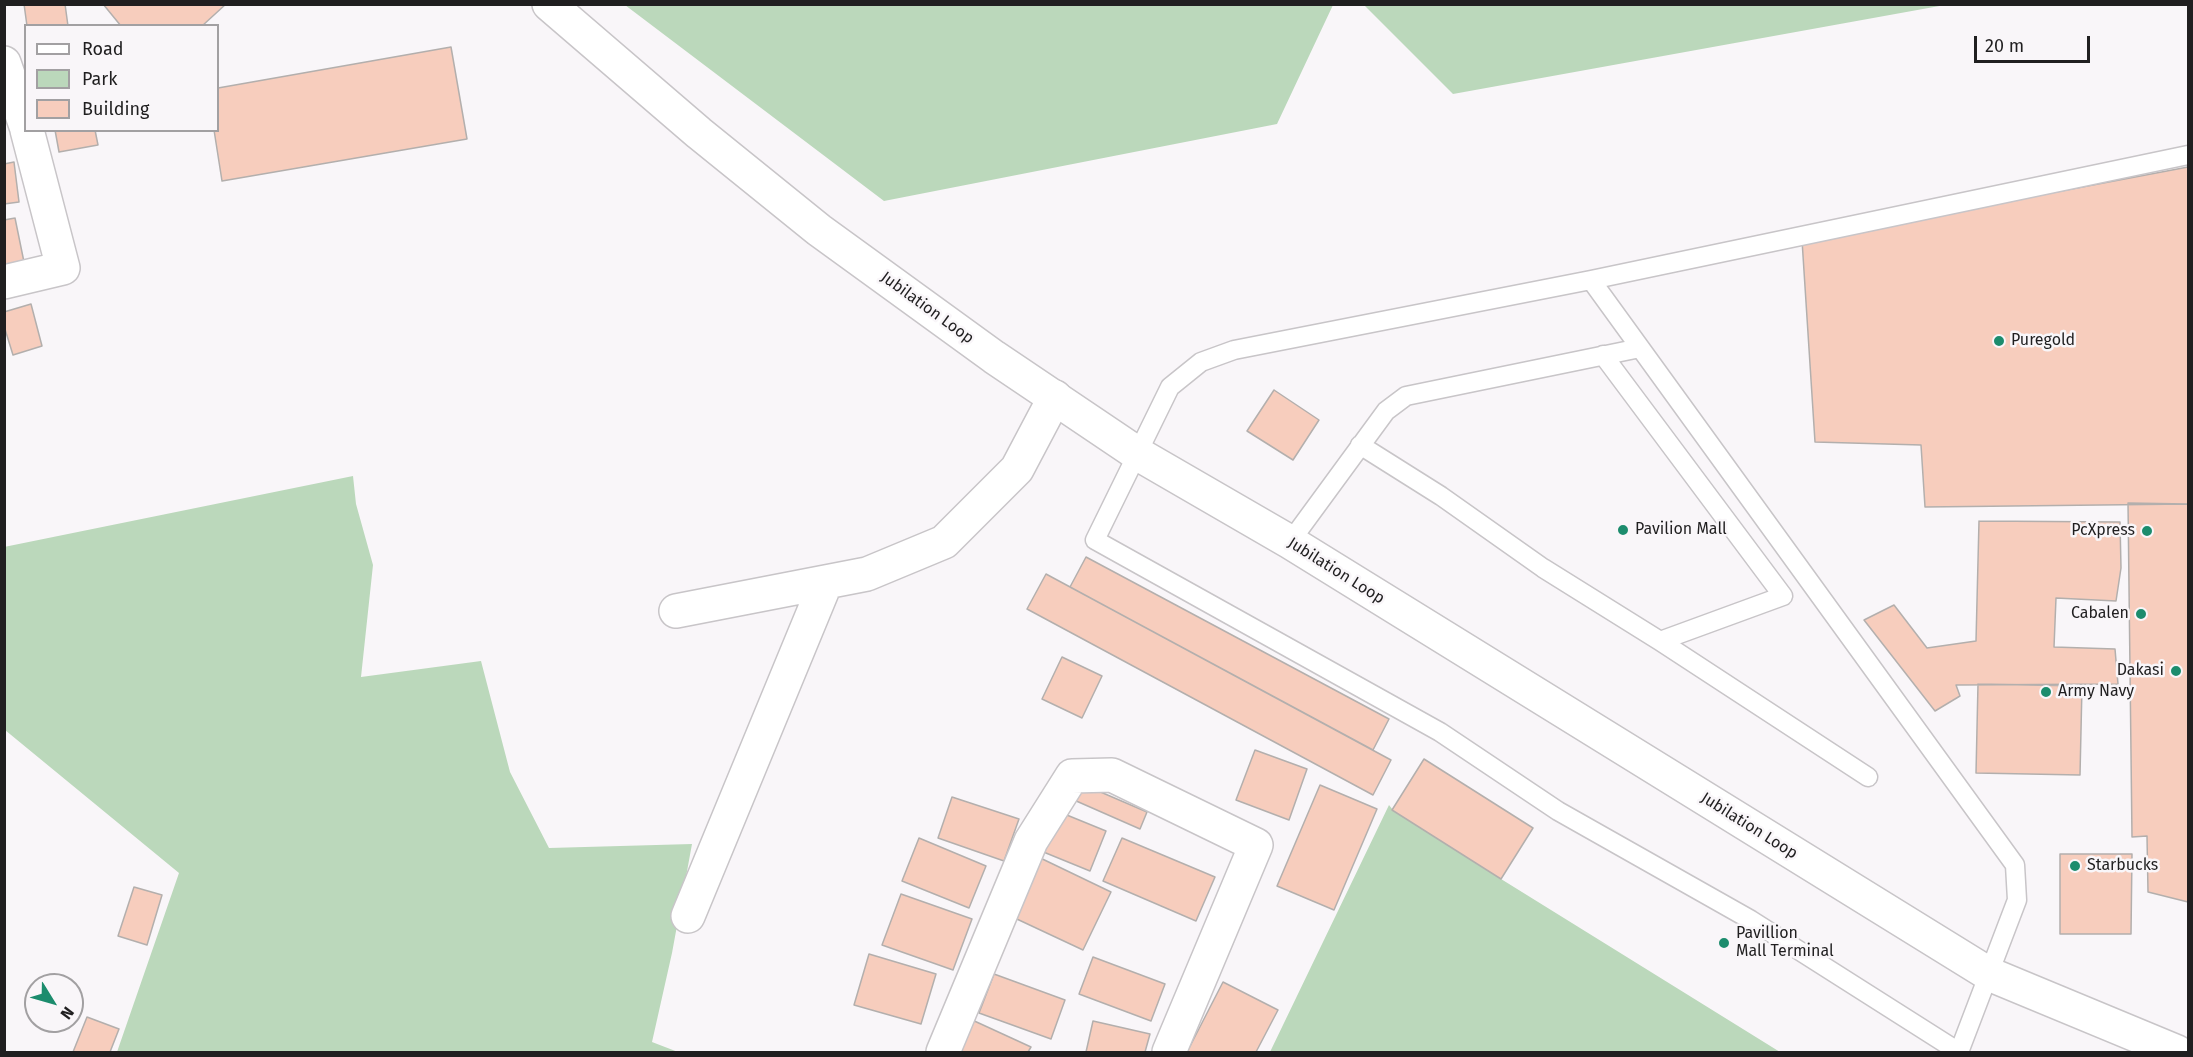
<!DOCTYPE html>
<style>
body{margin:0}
#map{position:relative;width:2193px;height:1057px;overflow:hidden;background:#f9f6f9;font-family:"Fira Sans",sans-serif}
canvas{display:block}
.frame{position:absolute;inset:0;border:6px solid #201f20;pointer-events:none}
.legend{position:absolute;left:24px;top:24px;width:195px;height:108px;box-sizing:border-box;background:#f9f6f9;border:2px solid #a2a0a2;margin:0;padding:8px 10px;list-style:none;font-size:18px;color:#201f20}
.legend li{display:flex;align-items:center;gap:12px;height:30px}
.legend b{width:30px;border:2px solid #a2a0a2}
.north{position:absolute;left:24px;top:973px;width:60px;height:60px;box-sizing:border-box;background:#f9f6f9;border:2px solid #a2a0a2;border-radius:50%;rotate:127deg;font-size:16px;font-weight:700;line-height:24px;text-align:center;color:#201f20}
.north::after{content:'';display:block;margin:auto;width:21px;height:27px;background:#1c8c6d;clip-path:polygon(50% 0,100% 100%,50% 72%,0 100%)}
.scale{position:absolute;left:1974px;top:36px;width:116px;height:27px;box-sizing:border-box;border:3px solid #201f20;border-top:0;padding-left:8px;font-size:18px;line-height:21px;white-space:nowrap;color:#201f20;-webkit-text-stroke:4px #f9f6f9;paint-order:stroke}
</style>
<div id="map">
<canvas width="2193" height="1057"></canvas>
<div class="frame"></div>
<ul class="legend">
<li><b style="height:8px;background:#fff"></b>Road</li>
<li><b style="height:16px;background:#bbd8bb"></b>Park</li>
<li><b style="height:16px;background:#f7cdbd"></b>Building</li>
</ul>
<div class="north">N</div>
<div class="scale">20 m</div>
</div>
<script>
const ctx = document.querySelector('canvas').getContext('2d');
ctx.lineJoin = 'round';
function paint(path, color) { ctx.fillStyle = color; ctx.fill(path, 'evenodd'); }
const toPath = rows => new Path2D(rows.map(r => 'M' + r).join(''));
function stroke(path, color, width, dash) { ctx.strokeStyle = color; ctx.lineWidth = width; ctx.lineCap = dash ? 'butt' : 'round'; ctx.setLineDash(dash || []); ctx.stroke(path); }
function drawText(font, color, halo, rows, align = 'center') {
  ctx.font = font + ' "Fira Sans",sans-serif'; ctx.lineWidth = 5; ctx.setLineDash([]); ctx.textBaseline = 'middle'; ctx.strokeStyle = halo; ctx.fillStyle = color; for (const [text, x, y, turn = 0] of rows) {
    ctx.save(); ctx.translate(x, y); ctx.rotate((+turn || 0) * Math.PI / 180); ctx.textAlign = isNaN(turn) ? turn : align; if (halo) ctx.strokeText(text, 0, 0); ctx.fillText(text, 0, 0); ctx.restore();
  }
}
paint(toPath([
 [625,5,1333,5,1277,124,884,201],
 [1364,5,1945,5,1453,94],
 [353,476,356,504,373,565,361,677,481,661,510,772,549,848,692,844,672,953,652,1042,678,1052,117,1052,179,873,5,730,4,547],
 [1389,805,1393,810,1501,879,1780,1052,1270,1052]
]), '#bbd8bb');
const building = toPath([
 [24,4,65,4,68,26,27,26,24,4],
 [103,4,226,4,202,26,121,26,103,4],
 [451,47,467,139,222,181,214,130,218,130,218,88,451,47],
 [55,130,95,130,98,145,59,152,55,130],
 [14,162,19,202,4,204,4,164,14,162],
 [2188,167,2188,504,1925,507,1921,445,1815,442,1802,240,2188,167],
 [15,218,24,262,4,266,4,220,15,218],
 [31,304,42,346,13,355,4,326,4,312,31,304],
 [1274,390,1319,420,1293,460,1247,431,1274,390],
 [2128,503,2188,504,2188,902,2148,892,2147,836,2132,837,2128,503],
 [1979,521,2120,522,2121,568,2116,601,2056,598,2054,647,2115,649,2118,684,1956,685,1960,696,1935,711,1864,620,1894,605,1927,648,1976,641,1979,521],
 [1086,557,1389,719,1373,750,1070,587,1086,557],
 [1046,574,1391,760,1373,795,1027,609,1046,574],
 [1062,657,1102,676,1082,718,1042,699,1062,657],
 [1978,684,2082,686,2080,775,1976,773,1978,684],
 [1255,750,1307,769,1289,820,1236,800,1255,750],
 [1424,759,1533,828,1501,879,1392,810,1424,759],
 [1082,784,1147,812,1140,829,1074,800,1082,784],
 [1320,785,1377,809,1334,910,1277,886,1320,785],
 [952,797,1019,819,1004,861,938,838,952,797],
 [1057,811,1106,831,1090,871,1041,851,1057,811],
 [919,838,986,866,969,908,902,881,919,838],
 [1122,838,1215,877,1196,921,1103,881,1122,838],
 [1032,854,1111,892,1083,950,1004,913,1032,854],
 [2060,854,2132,854,2131,934,2060,934,2060,854],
 [134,887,162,895,147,945,118,936,134,887],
 [901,894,972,919,953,970,882,945,901,894],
 [869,954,936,974,921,1024,854,1005,869,954],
 [1093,957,1165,984,1151,1021,1079,994,1093,957],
 [994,974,1065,1000,1051,1039,979,1013,994,974],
 [1223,982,1278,1010,1256,1052,1187,1052,1223,982],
 [87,1017,119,1029,110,1052,73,1052,87,1017],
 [970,1019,1031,1047,1028,1052,954,1052,970,1019],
 [1093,1021,1150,1034,1145,1052,1086,1052,1093,1021]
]);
paint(building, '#f7cdbd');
stroke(building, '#b3afad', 1.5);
const lane = toPath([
 [1591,280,2015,865,2017,900,1959,1052],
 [1603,355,1783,596,1660,641],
 [1360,445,1441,496,1543,568,1660,641,1868,777],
 [1290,542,1386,411,1406,396,1640,348],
 [1959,1052,1751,920,1558,811,1440,732,1095,540,1170,387,1201,362,1234,350,1591,280,2188,155]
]);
const street = toPath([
 [4,63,26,126],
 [4,282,63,268,27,130],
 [676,611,867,574,944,542,1017,469,1055,397],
 [688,916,826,582],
 [943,1052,1031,841,1072,776,1112,775,1256,845,1169,1052]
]);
const secondary = toPath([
 [549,4,699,133,819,230,994,357,1138,454,1290,542,1989,974,2177,1052]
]);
stroke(lane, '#c8c5c8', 21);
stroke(street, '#c8c5c8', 36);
stroke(secondary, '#c8c5c8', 36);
stroke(lane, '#fff', 18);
stroke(street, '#fff', 33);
stroke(secondary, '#fff', 33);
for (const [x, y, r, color] of [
 [1999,341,6,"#1c8c6d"],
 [1623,530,6,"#1c8c6d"],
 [2147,531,6,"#1c8c6d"],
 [2141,614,6,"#1c8c6d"],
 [2176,671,6,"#1c8c6d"],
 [2046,692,6,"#1c8c6d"],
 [2075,866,6,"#1c8c6d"],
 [1724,943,6,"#1c8c6d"]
]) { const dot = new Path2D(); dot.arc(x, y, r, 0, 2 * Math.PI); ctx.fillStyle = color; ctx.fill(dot); stroke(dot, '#f9f6f9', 2); }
drawText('16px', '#201f20', '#f9f6f9', [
 ["Jubilation Loop",927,308,36],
 ["Jubilation Loop",1336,571,32],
 ["Jubilation Loop",1749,826,32]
]);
drawText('16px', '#201f20', '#f9f6f9', [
 ["Puregold",2011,341],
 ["Pavilion Mall",1635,530],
 ["PcXpress",2135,531,"right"],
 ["Cabalen",2129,614,"right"],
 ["Dakasi",2164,671,"right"],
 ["Army Navy",2058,692],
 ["Starbucks",2087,866],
 ["Pavillion",1736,934],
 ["Mall Terminal",1736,952]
], 'left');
</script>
